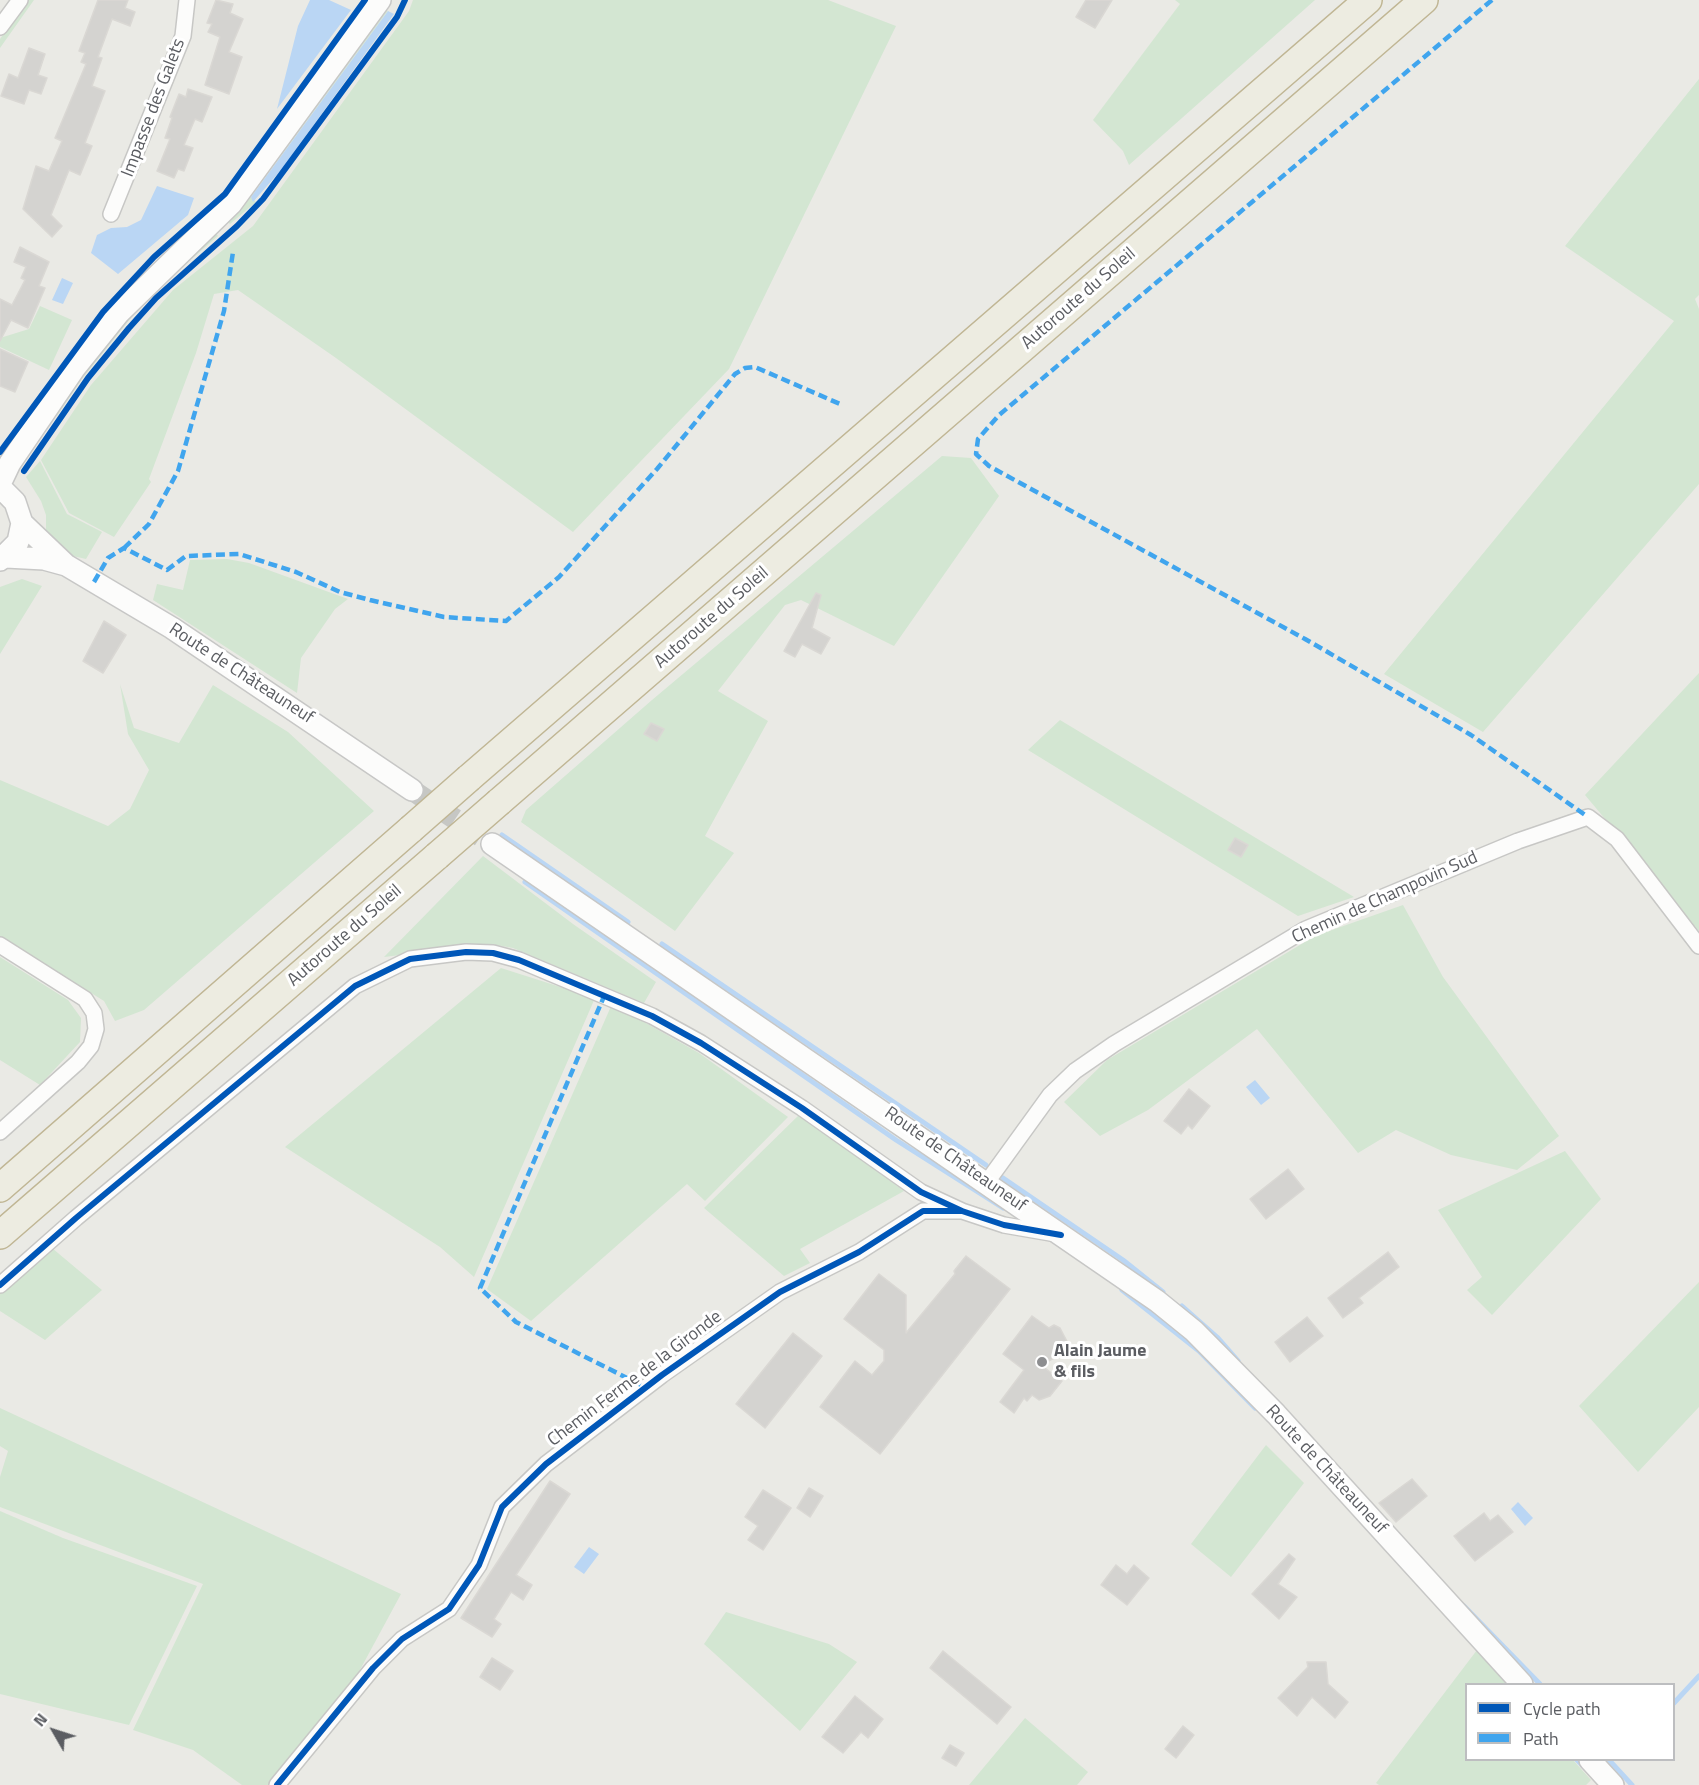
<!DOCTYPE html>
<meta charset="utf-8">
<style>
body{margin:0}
#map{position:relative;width:1699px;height:1785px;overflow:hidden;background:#eaeae5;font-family:"Titillium Web",sans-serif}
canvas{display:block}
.legend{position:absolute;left:1465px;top:1683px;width:210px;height:78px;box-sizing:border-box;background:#fff;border:2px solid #bdbec0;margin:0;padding:8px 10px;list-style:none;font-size:18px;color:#5b5d62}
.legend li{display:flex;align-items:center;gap:12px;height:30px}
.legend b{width:30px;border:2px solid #bdbec0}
.north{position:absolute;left:24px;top:1701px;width:60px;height:60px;-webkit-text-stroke:4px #fff;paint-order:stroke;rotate:309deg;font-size:16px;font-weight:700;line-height:24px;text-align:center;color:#5b5d62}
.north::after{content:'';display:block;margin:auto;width:21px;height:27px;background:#5b5d62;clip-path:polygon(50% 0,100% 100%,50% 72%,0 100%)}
</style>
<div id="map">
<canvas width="1699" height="1785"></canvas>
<ul class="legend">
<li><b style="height:8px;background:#0057b8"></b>Cycle path</li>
<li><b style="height:8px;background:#40a5ee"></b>Path</li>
</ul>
<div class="north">N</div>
</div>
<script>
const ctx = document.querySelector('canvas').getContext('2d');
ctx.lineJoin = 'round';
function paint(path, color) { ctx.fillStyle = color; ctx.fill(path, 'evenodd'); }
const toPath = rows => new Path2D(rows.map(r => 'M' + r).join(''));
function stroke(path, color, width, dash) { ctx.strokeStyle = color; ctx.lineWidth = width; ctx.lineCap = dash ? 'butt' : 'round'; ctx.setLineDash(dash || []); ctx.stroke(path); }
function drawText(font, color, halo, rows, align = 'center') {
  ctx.font = font + ' "Titillium Web",sans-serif'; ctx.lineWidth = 6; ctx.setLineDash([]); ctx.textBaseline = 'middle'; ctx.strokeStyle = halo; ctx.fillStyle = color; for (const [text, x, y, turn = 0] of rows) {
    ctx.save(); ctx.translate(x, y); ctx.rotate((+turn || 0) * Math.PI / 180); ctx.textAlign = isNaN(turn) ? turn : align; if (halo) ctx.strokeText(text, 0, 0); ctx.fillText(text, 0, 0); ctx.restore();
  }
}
paint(toPath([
 [28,0,34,0,0,48,0,39],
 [413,0,828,0,896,26,729,369,573,532,336,358,238,290,214,294,196,353,149,479,151,482,114,537,69,513,41,460,91,385,173,290,253,226,409,11],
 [1175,0,1315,0,1129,165,1123,151,1093,120,1180,4],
 [384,8,388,11,251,197,256,202,230,224,227,221],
 [1699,79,1699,295,1695,299,1699,309,1699,484,1483,732,1384,674,1674,321,1565,246],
 [216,233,218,236,171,277,131,318,82,379,57,416,54,414,133,311],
 [40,306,72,320,49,370,0,347,0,338,29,329],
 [942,456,971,458,999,496,894,646,801,600,785,605,718,691,768,721,705,836,734,853,675,931,521,822,526,810,652,700],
 [40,461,67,514,102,532,86,559,73,556,46,531,46,515,41,501,26,477],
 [227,559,249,563,348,599,335,609,301,658,297,693,153,600,157,584,183,590,190,560],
 [22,579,42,586,0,654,0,587],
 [1699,673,1699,931,1585,795],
 [120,684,134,728,179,743,213,685,288,732,374,811,144,1010,115,1021,104,1001,0,936,0,780,108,826,130,809,149,770,128,734],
 [1060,720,1354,897,1298,916,1028,750],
 [483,856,573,924,656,982,644,1003,513,948,491,944,384,957],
 [1403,905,1443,977,1559,1136,1517,1170,1451,1155,1396,1130,1358,1153,1257,1029,1148,1110,1100,1136,1064,1102,1107,1060,1315,936],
 [0,957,68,1000,81,1018,80,1042,40,1085,0,1060],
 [501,968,595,998,474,1277,440,1247,285,1147],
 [612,1004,699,1053,788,1117,705,1201,687,1184,531,1321,487,1289],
 [800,1114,904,1191,800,1249,810,1263,784,1276,704,1208],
 [1565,1151,1601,1199,1492,1315,1467,1290,1482,1277,1438,1210],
 [52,1248,102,1290,45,1340,0,1311,0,1294],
 [1699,1282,1699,1407,1638,1472,1579,1406],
 [0,1408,401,1594,348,1692,268,1785,242,1785,193,1750,133,1730,203,1584,0,1507,0,1477,8,1451,0,1446],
 [1266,1445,1304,1483,1231,1577,1191,1544],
 [0,1511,63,1538,197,1586,129,1725,0,1694],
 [726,1612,829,1644,857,1662,800,1731,704,1644],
 [1477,1650,1507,1684,1466,1684,1466,1760,1573,1760,1591,1780,1586,1785,1379,1785,1376,1783],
 [1025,1718,1088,1772,1077,1785,969,1785]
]), '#d3e6d2');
paint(toPath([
 [310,0,329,0,351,10,277,109,298,26],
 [388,11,394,14,281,170,253,202,251,197],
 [157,186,194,198,188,215,118,274,91,253,97,235,111,228,127,227,141,220],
 [62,278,73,283,63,304,52,300],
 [1255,1080,1270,1098,1261,1105,1246,1087],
 [1518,1502,1533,1518,1525,1526,1511,1509],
 [589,1547,599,1554,584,1574,574,1567]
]), '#bad6f4');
stroke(toPath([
 [502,835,628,922],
 [525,882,896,1140,1003,1208],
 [662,944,986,1165],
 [1003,1178,1123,1260,1163,1292],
 [1122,1290,1199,1351,1255,1408],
 [1182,1306,1217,1337,1238,1361],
 [1464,1606,1540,1684],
 [1674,1703,1699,1676],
 [1577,1760,1585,1768],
 [1609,1760,1632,1785]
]), '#bad6f4', 5);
const building = toPath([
 [98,0,128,0,125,8,135,12,130,26,112,19,98,57,102,58,92,86,105,91,85,143,92,146,80,175,69,170,51,215,62,226,52,237,23,209,36,166,49,171,62,141,55,138,86,64,81,62,85,53,79,51,98,0],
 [216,0,233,4,230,13,243,19,229,52,242,57,229,94,205,85,220,37,208,32,212,24,207,23,216,0],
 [1086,0,1112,0,1095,28,1076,17,1086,0],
 [29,48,45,54,38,75,47,78,41,94,29,90,24,104,1,96,9,74,18,78,29,48],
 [188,89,212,97,202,122,195,119,184,145,193,148,184,171,178,169,174,178,157,171,170,139,165,138,172,118,170,117,179,94,186,97,188,89],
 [20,247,49,262,39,286,45,288,28,328,11,320,0,341,0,299,12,305,25,280,21,278,26,267,14,262,20,247],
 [0,349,28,362,15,392,0,386,0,349],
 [816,593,821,595,812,628,830,638,821,654,802,644,795,657,784,651,816,593],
 [104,621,126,635,103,673,83,661,104,621],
 [651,723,664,729,657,741,644,734,651,723],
 [1235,838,1248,845,1241,857,1228,850,1235,838],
 [1189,1089,1210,1106,1192,1129,1188,1125,1181,1134,1164,1121,1189,1089],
 [1288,1169,1304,1189,1266,1219,1250,1199,1288,1169],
 [1388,1252,1399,1267,1359,1298,1363,1303,1343,1318,1328,1298,1388,1252],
 [966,1256,1010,1289,880,1454,820,1407,855,1361,872,1375,884,1361,884,1350,844,1319,879,1274,906,1295,906,1333,955,1274,954,1271,966,1256],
 [1032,1316,1049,1328,1054,1325,1060,1328,1071,1349,1041,1365,1062,1381,1050,1396,1039,1400,1032,1395,1027,1401,1024,1398,1014,1413,1000,1402,1024,1370,1003,1354,1032,1316],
 [1307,1317,1323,1336,1290,1362,1275,1342,1307,1317],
 [793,1333,822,1356,765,1428,736,1404,793,1333],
 [1412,1479,1427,1496,1396,1522,1379,1503,1412,1479],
 [550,1481,570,1494,516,1575,532,1585,523,1600,511,1592,494,1619,501,1624,492,1637,461,1618,550,1481],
 [809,1488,823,1496,810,1517,797,1508,809,1488],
 [763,1490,791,1508,763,1550,748,1540,758,1526,745,1517,763,1490],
 [1484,1513,1490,1521,1498,1515,1513,1532,1475,1561,1454,1536,1484,1513],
 [1289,1554,1295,1559,1278,1584,1297,1597,1279,1619,1252,1594,1289,1554],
 [1116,1565,1127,1574,1134,1565,1149,1578,1127,1605,1101,1585,1116,1565],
 [943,1651,1011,1707,997,1724,930,1668,943,1651],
 [492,1658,513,1671,500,1690,480,1677,492,1658],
 [1307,1662,1326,1662,1328,1684,1348,1702,1335,1718,1312,1697,1297,1716,1278,1698,1308,1667,1307,1662],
 [855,1696,883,1719,868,1738,861,1732,843,1753,822,1737,855,1696],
 [1183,1726,1194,1735,1176,1758,1165,1749,1183,1726],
 [950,1745,964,1753,956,1766,942,1758,950,1745]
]);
paint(building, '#d4d3d0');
stroke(building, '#dad8d4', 1.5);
stroke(toPath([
 [412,790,492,844]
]), '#c6c7c4', 21, [21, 10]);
const street = toPath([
 [0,27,20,0],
 [111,214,183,36,187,0],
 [0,945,85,999,94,1013,96,1029,91,1046,78,1062,0,1132],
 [987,1182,1050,1095,1075,1071,1114,1044,1306,929,1518,841,1588,817,1617,839,1699,946],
 [0,1285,76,1218,355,986,410,959,466,952,493,953,519,960,652,1016,701,1043,802,1108,921,1192,962,1211],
 [277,1785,373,1668,402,1639,449,1609,479,1565,502,1507,546,1464,662,1375,780,1292,859,1252,923,1211,962,1211,1004,1225,1056,1234]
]);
const secondary = toPath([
 [0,484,10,463,74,369,119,313,231,204,380,0],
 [0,487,15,502,22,523,18,542,0,560],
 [22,523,65,564],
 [6,557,44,559,66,565,172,628,412,790],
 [492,844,1157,1301,1194,1331,1276,1414,1522,1684],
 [1590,1760,1613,1785]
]);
const highway = toPath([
 [469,778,1368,0],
 [499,802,1424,0],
 [0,1188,411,829],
 [0,1235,437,856]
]);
stroke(street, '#c7c7c5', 18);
stroke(secondary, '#c7c7c6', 24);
stroke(highway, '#c0b694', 30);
stroke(street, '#fcfcfb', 15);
stroke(secondary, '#fcfcfb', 21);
stroke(highway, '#edece1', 27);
const highwayBridge = toPath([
 [411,829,469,778],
 [437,856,499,802]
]);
stroke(highwayBridge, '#c0b694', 30, []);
stroke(highwayBridge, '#edece1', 27);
stroke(toPath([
 [1492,0,999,415,978,439,976,454,989,466,1305,639,1471,735,1588,817],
 [124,548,149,524,178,471,224,311,233,252],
 [94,582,108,558,124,548,167,570,186,556,239,554,296,572,340,592,370,600,444,617,506,621,559,577,657,469,735,374,745,368,755,367,840,404],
 [605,994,480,1288,516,1322,645,1387]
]), '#40a5ee', 4.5, [9, 4.5]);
stroke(toPath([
 [0,452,103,312,154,257,225,194,365,0],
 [24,471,88,378,129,328,156,298,237,226,263,199,397,17,405,0],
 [0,1285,76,1218,355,986,410,959,466,952,493,953,519,960,652,1016,701,1043,802,1108,921,1192,962,1211],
 [277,1785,373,1668,402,1639,449,1609,479,1565,502,1507,546,1464,662,1375,780,1292,859,1252,923,1211,962,1211,1004,1225,1061,1235]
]), '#0057b8', 6);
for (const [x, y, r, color] of [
 [1042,1362,6,"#8d8e90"]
]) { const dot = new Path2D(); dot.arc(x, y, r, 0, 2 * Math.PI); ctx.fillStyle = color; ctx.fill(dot); stroke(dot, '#fff', 2); }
drawText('18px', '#5b5d62', '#fff', [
 ["Impasse des Galets",154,108,-69],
 ["Autoroute du Soleil",1079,299,-41],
 ["Autoroute du Soleil",712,618,-41],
 ["Route de Châteauneuf",241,674,33],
 ["Chemin de Champovin Sud",1385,898,-24],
 ["Autoroute du Soleil",345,936,-41],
 ["Route de Châteauneuf",955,1160,35],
 ["Chemin Ferme de la Gironde",635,1379,-37],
 ["Route de Châteauneuf",1326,1470,47]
]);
drawText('bold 18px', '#5b5d62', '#fff', [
 ["Alain Jaume",1054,1352],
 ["& fils",1054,1373]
], 'left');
</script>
